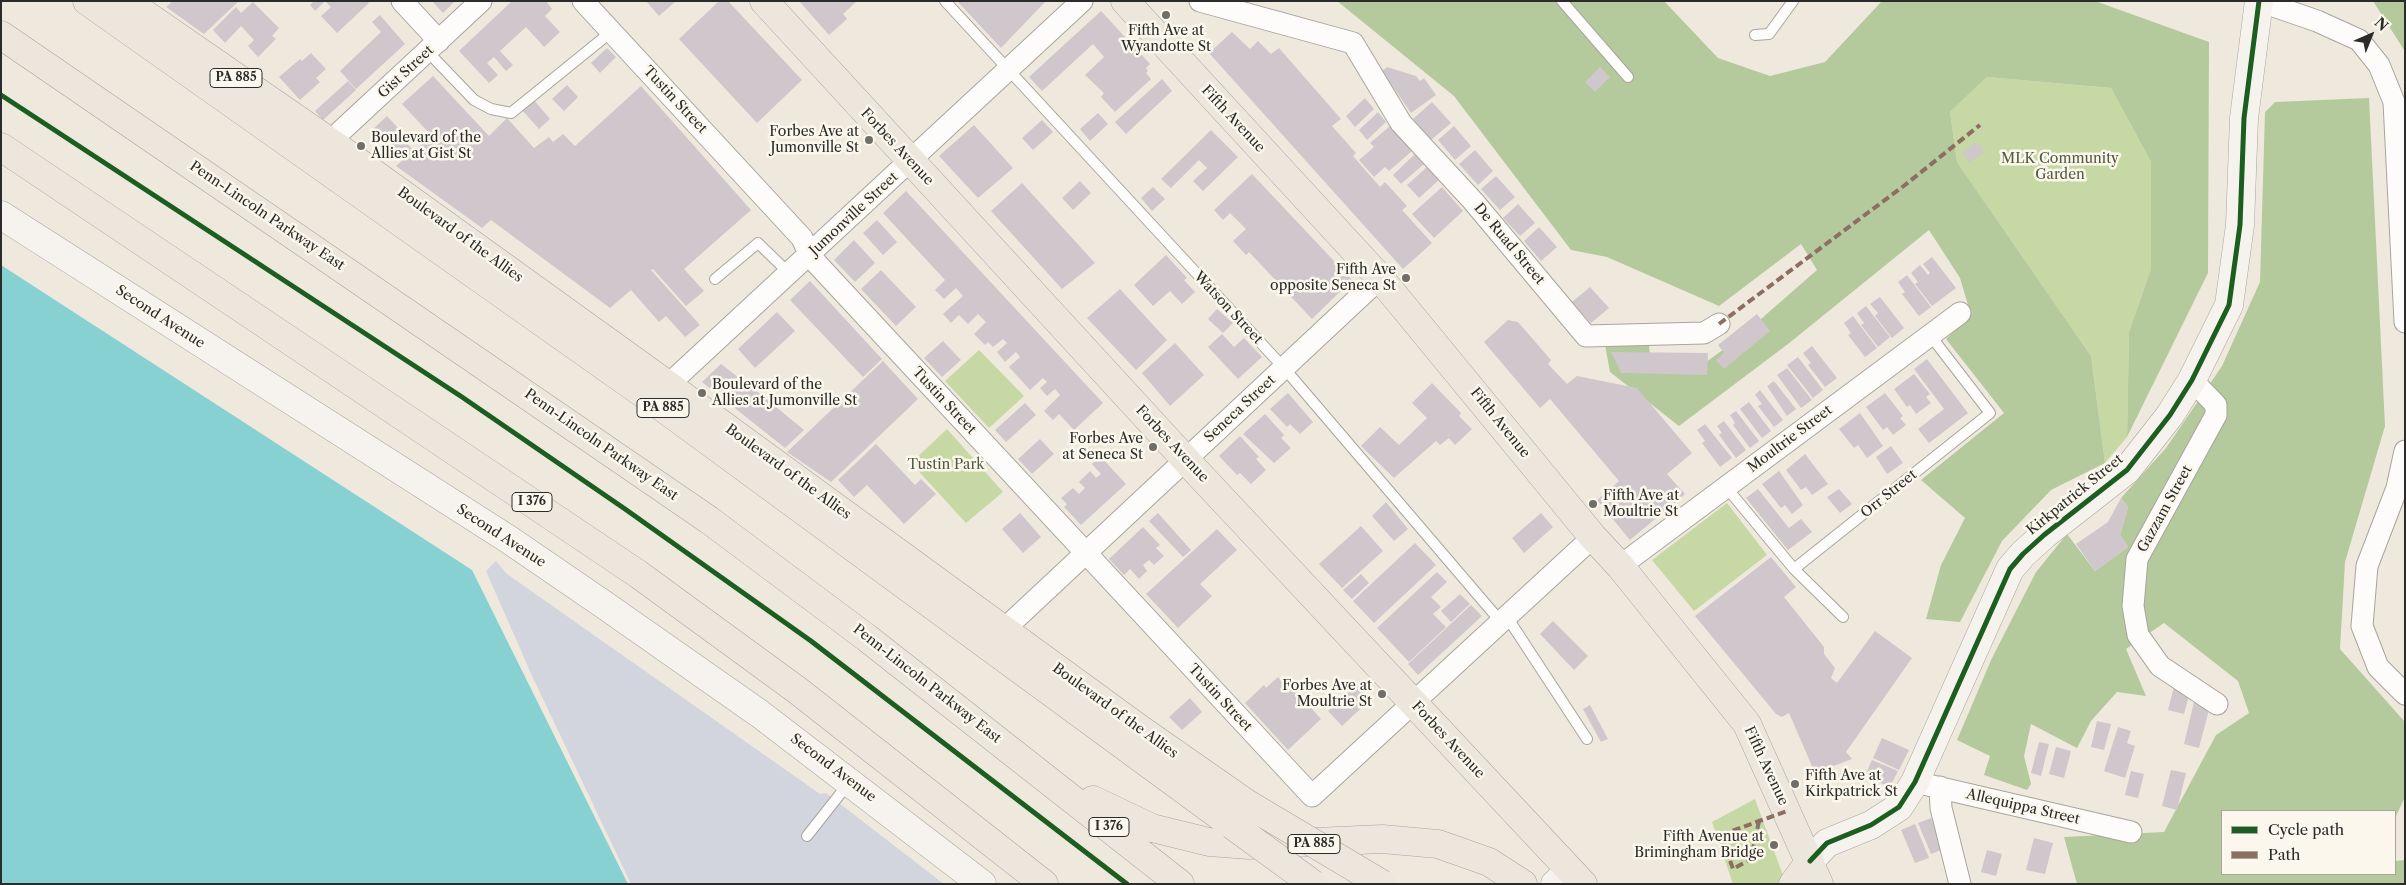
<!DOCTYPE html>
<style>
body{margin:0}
#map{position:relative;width:2406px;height:885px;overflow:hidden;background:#efe9dd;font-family:"Libre Caslon Text",serif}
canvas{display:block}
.frame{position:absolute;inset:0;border:2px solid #2b2b2b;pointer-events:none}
.legend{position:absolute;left:2221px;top:810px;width:175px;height:65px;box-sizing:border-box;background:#fbf7ec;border:1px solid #a8a59f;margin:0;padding:6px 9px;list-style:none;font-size:15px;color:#2b2b2b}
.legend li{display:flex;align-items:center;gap:10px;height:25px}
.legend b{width:25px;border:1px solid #a8a59f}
.north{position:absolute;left:2346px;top:10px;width:50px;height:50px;-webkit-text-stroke:4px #fbf7ec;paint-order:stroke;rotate:44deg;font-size:14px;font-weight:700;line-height:20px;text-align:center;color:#2b2b2b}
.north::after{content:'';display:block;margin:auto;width:18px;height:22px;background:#2b2b2b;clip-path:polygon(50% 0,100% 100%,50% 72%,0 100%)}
</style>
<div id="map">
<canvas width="2406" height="885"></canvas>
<div class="frame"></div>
<ul class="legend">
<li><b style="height:6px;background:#1b5e20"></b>Cycle path</li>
<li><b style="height:6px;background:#8d6e63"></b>Path</li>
</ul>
<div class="north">N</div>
</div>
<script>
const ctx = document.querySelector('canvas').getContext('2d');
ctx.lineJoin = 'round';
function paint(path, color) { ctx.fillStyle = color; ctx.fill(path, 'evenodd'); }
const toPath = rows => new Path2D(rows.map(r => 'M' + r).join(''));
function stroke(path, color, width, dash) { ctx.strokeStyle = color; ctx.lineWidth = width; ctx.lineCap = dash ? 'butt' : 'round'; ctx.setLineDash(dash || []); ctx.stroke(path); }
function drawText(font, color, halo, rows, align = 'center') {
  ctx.font = font + ' "Libre Caslon Text",serif'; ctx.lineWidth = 5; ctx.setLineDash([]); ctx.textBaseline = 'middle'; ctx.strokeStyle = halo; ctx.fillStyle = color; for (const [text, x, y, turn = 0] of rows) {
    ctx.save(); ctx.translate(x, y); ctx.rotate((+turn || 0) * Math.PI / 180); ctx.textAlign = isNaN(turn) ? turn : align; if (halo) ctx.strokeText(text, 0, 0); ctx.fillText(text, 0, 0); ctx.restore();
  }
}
paint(toPath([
 [496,561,507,574,820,794,826,793,944,884,631,884,533,678,486,571]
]), '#d2d4de');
paint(toPath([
 [1987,77,2111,88,2151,162,2151,269,2129,332,2127,437,2105,463,2091,356,1957,162,1950,112],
 [979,350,1024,396,989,428,945,381],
 [947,429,1003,492,966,523,911,463],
 [1727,503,1767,555,1694,611,1652,560],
 [1755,799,1784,878,1777,884,1733,884,1712,822]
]), '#c6d8a3');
paint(toPath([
 [1337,1,1664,1,1718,58,1770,76,1825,62,1882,1,2095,1,2209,42,2208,273,2127,437,2129,332,2151,269,2151,162,2111,88,1987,77,1950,112,1957,162,2091,356,2105,463,2051,490,2002,541,1960,622,1926,619,1941,565,1965,518,1921,480,2004,413,1946,339,1971,315,1960,278,1929,230,1788,344,1679,426,1610,372,1605,345,1649,345,1651,367,1699,367,1738,339,1817,270,1801,244,1719,306,1607,257,1571,250,1454,96],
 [2373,1,2405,1,2405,52,2404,50],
 [2369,98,2385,426,2345,562,2340,649,2405,722,2405,797,2395,818,2395,811,2222,811,2222,874,2395,874,2395,861,2405,860,2405,884,2077,884,2064,837,2164,832,2216,735,2249,713,2238,681,2164,623,2126,649,2146,696,2117,692,2091,721,2077,748,2031,724,2024,756,2031,784,2027,790,1984,775,1990,756,1957,740,1992,658,2036,572,2067,534,2095,571,2128,547,2120,535,2128,507,2121,498,2166,448,2222,366,2260,282,2265,112,2275,102]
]), '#b4c99c');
paint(toPath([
 [1,265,472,570,628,884,1,884]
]), '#87d1d2');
paint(toPath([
 [173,1,239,1,204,34,166,7],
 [314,1,325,1,315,11,310,5],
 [325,1,367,1,369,3,337,33,321,16,331,7],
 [432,1,455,1,443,13],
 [512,1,546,1,552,9,545,16,560,32,544,47,526,27,500,51,513,65,506,71,494,57,487,63,498,75,489,83,459,51],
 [646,1,676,1,659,16],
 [719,1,728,1,802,80,757,123,679,39],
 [799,1,857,1,843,14,847,19,829,35],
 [957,1,1046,1,1001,48],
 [253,2,279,28,272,36,276,39,258,57,248,46,254,40,241,26,225,43,213,30,236,7,241,13],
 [1101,11,1150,64,1146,68,1148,71,1146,73,1151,79,1115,112,1101,97,1104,93,1085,75,1104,57,1093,44,1042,91,1029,77],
 [380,15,405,44,356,89,340,71,381,32,372,22],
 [1232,32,1250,49,1258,41,1271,54,1279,48,1341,119,1332,126,1356,153,1353,156,1380,187,1385,182,1407,206,1402,210,1432,243,1403,269,1209,53],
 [607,48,616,57,600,73,591,63],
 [311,53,326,69,316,78,320,82,300,100,279,77,300,59,302,61],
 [1387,67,1416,76,1420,81,1424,78,1436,95,1411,113,1382,71],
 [1600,67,1610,77,1595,92,1585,82],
 [433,76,489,136,507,118,534,148,549,137,553,142,563,134,575,146,641,86,751,210,684,269,704,291,686,306,653,269,651,270,700,325,685,337,666,316,659,322,631,290,610,308,491,220,482,228,396,166,403,160,374,128,387,116,400,130,397,133,414,151,431,135,402,104],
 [1162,79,1172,91,1126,134,1115,122],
 [348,81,356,90,323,120,315,111],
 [567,85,578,97,564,111,552,99],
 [1365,98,1374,109,1355,127,1346,116],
 [533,99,550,119,539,129,521,109],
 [1432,102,1451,123,1431,140,1413,119],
 [1378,112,1386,122,1367,140,1359,130],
 [1098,113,1108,124,1090,141,1080,129],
 [1042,120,1053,132,1033,150,1022,138],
 [974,125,1013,168,978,198,939,156],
 [1390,126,1412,151,1389,171,1385,167,1374,177,1359,160,1374,147,1370,143],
 [1454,126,1471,146,1455,160,1438,140],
 [1211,130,1238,157,1203,191,1193,181,1207,168,1199,160,1171,188,1161,179],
 [1977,142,1984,153,1969,162,1962,152],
 [1475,150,1493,171,1478,185,1459,164],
 [1415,154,1424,164,1401,184,1393,175],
 [1427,167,1439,180,1419,198,1407,185],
 [1252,174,1352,280,1312,319,1249,252,1246,255,1233,241,1246,229,1230,213,1223,220,1214,210],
 [1496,176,1515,197,1500,210,1481,189],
 [1080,181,1091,193,1073,210,1062,198],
 [1022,183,1095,263,1062,289,991,211],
 [1153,187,1165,199,1152,211,1141,198],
 [1442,187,1463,211,1434,238,1412,214],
 [906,191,1103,403,1074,430,1059,414,1053,420,1044,411,1060,395,1055,389,1047,396,1040,388,1047,382,1043,378,1030,390,1009,367,1020,357,1016,352,1005,362,997,352,1007,343,1003,339,993,347,988,342,985,345,974,334,986,322,978,314,968,324,959,315,951,323,943,314,963,296,956,288,944,299,935,290,945,280,883,213],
 [1518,204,1535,223,1520,236,1503,218],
 [877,220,897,242,883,255,863,233],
 [1539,227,1557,247,1541,261,1524,241],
 [854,240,875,263,855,282,834,260],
 [1166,255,1187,278,1184,280,1195,292,1182,304,1170,291,1153,306,1134,285],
 [1932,257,1956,288,1932,306,1915,284,1918,282,1911,273,1920,265,1928,275,1930,273,1923,264],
 [881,270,916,307,896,326,861,289],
 [1907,275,1931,307,1919,316,1902,294,1905,292,1898,282],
 [810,281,882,359,863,377,790,300],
 [1590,287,1609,308,1591,323,1572,302],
 [1120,289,1167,340,1136,370,1087,318],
 [1880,297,1904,328,1892,338,1875,316,1878,313,1870,304],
 [1866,306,1890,337,1878,347,1861,325,1864,323,1857,313],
 [1217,309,1233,323,1223,333,1208,319],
 [777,312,795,331,755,368,738,349],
 [1757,314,1770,331,1724,369,1716,360,1724,353,1718,345],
 [1853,316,1877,348,1865,357,1848,335,1851,333,1844,323],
 [1508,320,1518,322,1551,360,1548,364,1567,384,1577,376,1637,388,1692,453,1667,474,1685,494,1630,540,1597,500,1619,481,1550,399,1540,408,1484,342],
 [1222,334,1234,347,1244,338,1262,357,1238,379,1208,347],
 [943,341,961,360,942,377,924,358],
 [1175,343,1204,375,1170,406,1142,373],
 [1812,346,1837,378,1825,387,1808,365,1811,363,1803,353],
 [1611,352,1708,353,1707,375,1621,373],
 [1798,357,1823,390,1813,398,1787,365],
 [1927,359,1968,413,1929,443,1918,429,1944,409,1914,369],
 [883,361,918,399,831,482,787,452],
 [721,364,764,397,804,430,785,448,702,382],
 [1787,368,1812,400,1801,408,1777,375],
 [1914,374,1930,394,1926,397,1931,403,1916,414,1910,405,1907,407,1894,389],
 [1774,381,1796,409,1787,416,1767,386],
 [1432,383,1461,413,1459,416,1472,429,1455,445,1449,438,1440,445,1436,441,1394,478,1361,446,1380,427,1399,445,1427,418,1412,403],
 [1760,390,1783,420,1774,427,1758,406,1762,404,1755,395],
 [1288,393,1313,422,1300,434,1290,424,1287,427,1270,409],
 [1885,393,1903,416,1900,418,1906,425,1893,435,1887,427,1883,430,1866,407],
 [1749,402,1771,431,1762,438,1740,409],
 [1025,403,1036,415,1006,442,995,430],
 [1736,411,1759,441,1750,448,1733,425,1735,423,1730,415],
 [1860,413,1883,446,1867,458,1858,445,1854,448,1839,429],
 [1265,414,1284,435,1281,438,1291,448,1274,463,1243,434],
 [1724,421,1746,450,1736,458,1719,435,1722,433,1717,426],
 [1705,424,1732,458,1720,467,1702,443,1705,441,1697,430],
 [1240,436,1259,457,1256,459,1266,470,1251,484,1240,473,1237,475,1219,456],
 [1040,439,1054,454,1032,474,1018,459],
 [876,444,915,485,921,479,936,494,904,524,867,485,854,497,838,480],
 [1891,446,1903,463,1887,474,1876,457],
 [1805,454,1828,484,1812,495,1806,487,1801,490,1786,470],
 [1101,457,1126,484,1081,525,1064,507,1067,504,1061,498,1073,488,1079,494,1085,488,1079,482,1090,471,1096,478,1101,474,1092,464],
 [1779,471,1803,505,1792,514,1785,505,1781,508,1762,484],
 [1758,489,1789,528,1801,519,1812,532,1788,550,1746,498],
 [1839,489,1852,504,1840,513,1827,497],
 [2121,498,2128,507,2120,535,2128,547,2095,571,2076,544,2108,522],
 [1386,502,1408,529,1394,541,1372,516],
 [1020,513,1041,537,1023,553,1002,529],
 [1158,513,1191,550,1183,557,1149,521],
 [1541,513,1553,527,1524,553,1512,538],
 [1361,526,1383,551,1342,588,1319,564],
 [1143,527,1160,545,1156,548,1164,556,1154,565,1149,560,1143,565,1147,571,1139,579,1130,569,1124,575,1109,559],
 [1217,529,1237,550,1200,584,1212,596,1178,628,1146,594],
 [1415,543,1436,565,1374,623,1353,601],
 [1771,557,1796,587,1784,597,1824,647,1824,654,1835,668,1831,678,1837,683,1875,631,1912,658,1846,752,1852,759,1815,773,1789,713,1782,717,1776,714,1695,616],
 [1437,572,1447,582,1431,597,1441,607,1433,614,1446,627,1409,662,1377,628],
 [1361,574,1369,583,1352,599,1343,590],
 [1460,594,1470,604,1451,622,1441,611],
 [1471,605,1482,616,1418,675,1408,664],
 [1553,621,1588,656,1574,670,1540,634],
 [1278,677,1284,684,1287,681,1321,719,1288,750,1245,703,1264,685,1266,688],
 [1358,684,1371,699,1342,726,1328,711],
 [2174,687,2190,691,2184,714,2168,710],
 [1190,698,1202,712,1182,730,1169,717],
 [2194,702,2210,706,2199,748,2184,744],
 [1590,705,1608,739,1601,742,1583,709],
 [2097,721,2111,724,2104,750,2091,747],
 [2118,727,2131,731,2127,743,2135,746,2125,778,2104,771],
 [1882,738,1909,750,1899,770,1873,758],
 [2039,742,2049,744,2041,776,2031,773],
 [2056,747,2071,751,2064,778,2049,774],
 [1872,760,1898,771,1890,787,1865,776],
 [2171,770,2186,773,2177,810,2162,806],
 [2131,771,2144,774,2138,798,2125,795],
 [1931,818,1944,849,1931,854,1918,823],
 [1915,824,1929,858,1915,863,1901,830],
 [2034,838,2053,843,2045,874,2026,870],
 [1987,850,2002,854,1996,876,1981,872]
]), '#cfc7cb');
const lane = toPath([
 [945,1,1284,368,1501,622],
 [1562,1,1628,77],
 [1755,35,1769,34,1793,1],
 [428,52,474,100,491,109,511,113,611,32],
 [715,279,758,243,790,274],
 [1726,487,1794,569,1843,617],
 [1794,569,1990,413,1930,335],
 [1507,617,1587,739],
 [807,836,848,784]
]);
const street = toPath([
 [402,1,439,41],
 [583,1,802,238,810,256,819,266,1312,796,1593,537],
 [1200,1,1353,43,1401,123,1473,201,1586,336,1704,333,1719,324],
 [2259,1,2317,21,2359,40,2379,65,2394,102,2405,322],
 [333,144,340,132,481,1],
 [2192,380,2216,405,2216,415,2137,559,2133,606,2138,635,2160,666,2217,704],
 [668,385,1082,1],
 [2405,451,2397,488,2367,566,2362,626,2378,667,2405,694],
 [1620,566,1960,313],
 [1013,621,1380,278],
 [1915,782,2131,832],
 [1940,787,1941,808,1960,884]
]);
const secondary = toPath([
 [1,215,508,539,603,604,760,714,982,884],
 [1810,861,1827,843,1871,825,1899,807,1915,782,2010,569,2023,554,2044,535,2127,470,2170,415,2192,380,2229,305,2240,225,2244,118,2259,1],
 [1555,884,1569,871]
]);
const primary = toPath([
 [764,1,1196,471,1583,884],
 [1125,1,1380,278,1593,537,1620,566,1747,724,1819,884],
 [1793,884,1810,861]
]);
const highway = toPath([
 [87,1,655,402,1232,825],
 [126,1,333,144,668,385,1140,729,1246,803],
 [1,35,709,520,867,638,1180,884],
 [1,147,638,574,797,690,1044,884],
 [1093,800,1152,828,1209,842,1249,845,1382,839,1438,844,1489,862,1523,884]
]);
stroke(lane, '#a8a59e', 12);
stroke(street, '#a8a59e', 23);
stroke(secondary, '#a8a59e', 29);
stroke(primary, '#a8a59e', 29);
stroke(highway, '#a8a59e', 29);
stroke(lane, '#fdfcfa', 10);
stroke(street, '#fdfcfa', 21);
stroke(secondary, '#f6f3ef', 28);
stroke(primary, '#ede6dd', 28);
stroke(highway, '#ede6dd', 28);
const highwayBridge = toPath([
 [1246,803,1382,884],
 [1232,825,1313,884]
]);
stroke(highwayBridge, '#a8a59e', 29, []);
stroke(highwayBridge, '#ede6dd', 28);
stroke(toPath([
 [1719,324,1905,185,1980,125],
 [1759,821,1751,859,1733,869,1721,835,1759,821,1768,818,1787,811]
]), '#8d6e63', 4, [8, 4]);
stroke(toPath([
 [1,95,462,397,625,509,811,641,1127,884],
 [1810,861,1827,843,1871,825,1899,807,1915,782,2010,569,2023,554,2044,535,2127,470,2170,415,2192,380,2229,305,2240,225,2244,118,2259,1]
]), '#1b5e20', 5);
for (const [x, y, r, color] of [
 [1166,15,5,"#706e69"],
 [869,140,5,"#706e69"],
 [361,146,5,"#706e69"],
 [1406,278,5,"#706e69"],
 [702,393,5,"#706e69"],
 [1153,447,5,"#706e69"],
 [1593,504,5,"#706e69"],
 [1382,694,5,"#706e69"],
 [1795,784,5,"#706e69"],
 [1774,845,5,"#706e69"]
]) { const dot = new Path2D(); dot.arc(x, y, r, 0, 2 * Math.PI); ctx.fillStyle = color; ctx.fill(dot); stroke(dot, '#fbf7ec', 2); }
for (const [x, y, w] of [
 [236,78,52],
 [663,408,52],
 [532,502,40],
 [1109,827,40],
 [1314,844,52]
]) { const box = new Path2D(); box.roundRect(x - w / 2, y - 9.5, w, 19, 4); ctx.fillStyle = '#fbf7ec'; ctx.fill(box); stroke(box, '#2b2b2b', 1); }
drawText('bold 12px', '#2b2b2b', null, [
 ["PA 885",236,78],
 ["PA 885",663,408],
 ["I 376",532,502],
 ["I 376",1109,827],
 ["PA 885",1314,844]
]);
drawText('14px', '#2b2b2b', '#fbf7ec', [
 ["Fifth Ave at",1166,31,"center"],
 ["Wyandotte St",1166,47,"center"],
 ["Forbes Ave at",859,132],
 ["Jumonville St",859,148],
 ["Boulevard of the",371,138,"left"],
 ["Allies at Gist St",371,154,"left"],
 ["Fifth Ave",1396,270],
 ["opposite Seneca St",1396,286],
 ["Boulevard of the",712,385,"left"],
 ["Allies at Jumonville St",712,401,"left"],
 ["Forbes Ave",1143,439],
 ["at Seneca St",1143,455],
 ["Fifth Ave at",1603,496,"left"],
 ["Moultrie St",1603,512,"left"],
 ["Forbes Ave at",1372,686],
 ["Moultrie St",1372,702],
 ["Fifth Ave at",1805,776,"left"],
 ["Kirkpatrick St",1805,792,"left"],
 ["Fifth Avenue at",1764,837],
 ["Brimingham Bridge",1764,853]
], 'right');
drawText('14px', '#2b2b2b', '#fbf7ec', [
 ["Gist Street",406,72,-43],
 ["Tustin Street",675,100,47],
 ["Fifth Avenue",1233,119,47],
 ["Forbes Avenue",897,147,47],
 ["Jumonville Street",854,214,-43],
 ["Penn-Lincoln Parkway East",267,216,34],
 ["Boulevard of the Allies",460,235,36],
 ["De Ruad Street",1509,244,50],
 ["Watson Street",1228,308,47],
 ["Second Avenue",160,317,33],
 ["Tustin Street",944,401,47],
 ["Seneca Street",1240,409,-43],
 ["Fifth Avenue",1500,423,51],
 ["Moultrie Street",1790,439,-37],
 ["Forbes Avenue",1172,444,47],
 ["Penn-Lincoln Parkway East",601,445,35],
 ["Boulevard of the Allies",788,472,36],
 ["Orr Street",1889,494,-39],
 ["Kirkpatrick Street",2075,495,-39],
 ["Gazzam Street",2165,509,-61],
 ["Second Avenue",501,536,33],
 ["Penn-Lincoln Parkway East",927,684,38],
 ["Tustin Street",1220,698,47],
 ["Boulevard of the Allies",1115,711,36],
 ["Forbes Avenue",1448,740,47],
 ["Fifth Avenue",1766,766,65],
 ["Second Avenue",833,768,37],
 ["Allequippa Street",2023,807,13]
]);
drawText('14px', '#505b41', '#fbf7ec', [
 ["MLK Community",2060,159],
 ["Garden",2060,175],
 ["Tustin Park",946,465]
]);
</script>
